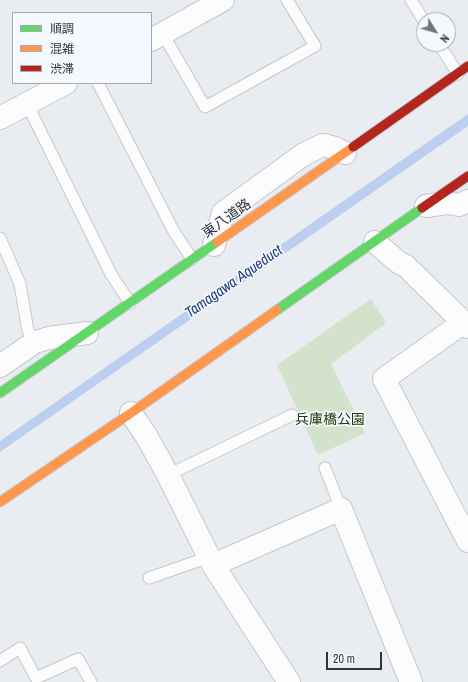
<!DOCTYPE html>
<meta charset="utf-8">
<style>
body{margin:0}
#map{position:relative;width:468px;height:682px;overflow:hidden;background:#e9ecf0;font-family:"Archivo Narrow","Noto Sans JP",sans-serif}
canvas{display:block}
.legend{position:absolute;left:12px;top:12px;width:140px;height:72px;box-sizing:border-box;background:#f4f8ff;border:1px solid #a7aaaf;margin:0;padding:5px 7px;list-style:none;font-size:12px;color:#333538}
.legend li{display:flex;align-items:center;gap:8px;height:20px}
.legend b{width:20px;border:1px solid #a7aaaf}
.north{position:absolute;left:416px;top:12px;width:40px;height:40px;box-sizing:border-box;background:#f4f8ff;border:1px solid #a7aaaf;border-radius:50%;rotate:127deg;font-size:11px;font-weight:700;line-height:16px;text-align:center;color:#333538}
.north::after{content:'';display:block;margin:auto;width:14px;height:18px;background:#737578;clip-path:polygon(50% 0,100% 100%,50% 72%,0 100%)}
.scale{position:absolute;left:326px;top:652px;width:56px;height:18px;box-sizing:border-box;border:2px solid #333538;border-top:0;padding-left:5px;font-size:12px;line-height:14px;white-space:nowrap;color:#333538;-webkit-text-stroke:3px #f4f8ff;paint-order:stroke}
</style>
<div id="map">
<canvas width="468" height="682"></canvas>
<ul class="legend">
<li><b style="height:5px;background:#63d668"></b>順調</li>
<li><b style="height:5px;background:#ff974d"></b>混雑</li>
<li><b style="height:5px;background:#b3261e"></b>渋滞</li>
</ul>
<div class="north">N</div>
<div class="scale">20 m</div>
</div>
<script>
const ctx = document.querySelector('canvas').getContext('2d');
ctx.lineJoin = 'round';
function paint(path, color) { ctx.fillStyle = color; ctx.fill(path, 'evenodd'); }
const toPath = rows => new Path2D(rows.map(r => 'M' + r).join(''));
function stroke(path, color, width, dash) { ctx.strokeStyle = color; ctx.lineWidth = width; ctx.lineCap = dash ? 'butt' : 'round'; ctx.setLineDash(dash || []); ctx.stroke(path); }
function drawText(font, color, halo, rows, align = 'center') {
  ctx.font = font + ' "Archivo Narrow","Noto Sans JP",sans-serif'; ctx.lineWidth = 3.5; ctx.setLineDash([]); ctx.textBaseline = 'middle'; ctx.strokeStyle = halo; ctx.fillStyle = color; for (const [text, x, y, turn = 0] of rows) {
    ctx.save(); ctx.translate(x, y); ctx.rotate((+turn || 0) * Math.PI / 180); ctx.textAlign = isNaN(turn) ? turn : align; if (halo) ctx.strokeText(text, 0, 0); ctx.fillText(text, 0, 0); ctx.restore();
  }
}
paint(toPath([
 [371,299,386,323,331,364,365,433,318,455,277,365]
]), '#d3e3cb');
paint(toPath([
 [468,114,468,126,0,452,0,441]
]), '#bccff0');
const lane = toPath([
 [411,0,424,21],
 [163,34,205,107,315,46,287,0],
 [439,44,458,74],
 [98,83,173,230,192,259],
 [27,104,111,274,130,303],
 [0,238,20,284,28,331,35,342],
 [325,468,341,509],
 [168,475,292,415],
 [149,578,209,557],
 [0,661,20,648,36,678,78,659,91,682]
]);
const street = toPath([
 [151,40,223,0],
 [0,118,66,83],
 [426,206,447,203,459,205,468,201],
 [375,242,398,262,406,266],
 [214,245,223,213,304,154,323,145,335,148,345,153],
 [412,272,468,327],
 [464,322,384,379,468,541],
 [0,366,35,342,49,338,87,333],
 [131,413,147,437,168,475,213,565,289,682],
 [213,565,341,509,411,682]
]);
const fast = toPath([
 [277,310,422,208],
 [0,393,217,242]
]);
const slow = toPath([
 [217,242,353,147],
 [0,502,131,413,277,310]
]);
const jam = toPath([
 [353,147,468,66],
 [422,208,468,176]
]);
stroke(lane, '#c5c8cb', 13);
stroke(street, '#c5c8cb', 24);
stroke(fast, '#c5c8cb', 11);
stroke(slow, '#c5c8cb', 11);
stroke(jam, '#c5c8cb', 11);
stroke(lane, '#fcfcfd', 11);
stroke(street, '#fcfcfd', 22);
stroke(fast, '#63d668', 9);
stroke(slow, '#ff974d', 9);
stroke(jam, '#b3261e', 9);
drawText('14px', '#333538', '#f4f8ff', [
 ["東八道路",227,219,-35]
]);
drawText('14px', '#233b08', '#f4f8ff', [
 ["兵庫橋公園",330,420]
]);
drawText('italic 15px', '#244078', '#f4f8ff', [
 ["Tamagawa Aqueduct",234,282,-35]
]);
</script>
